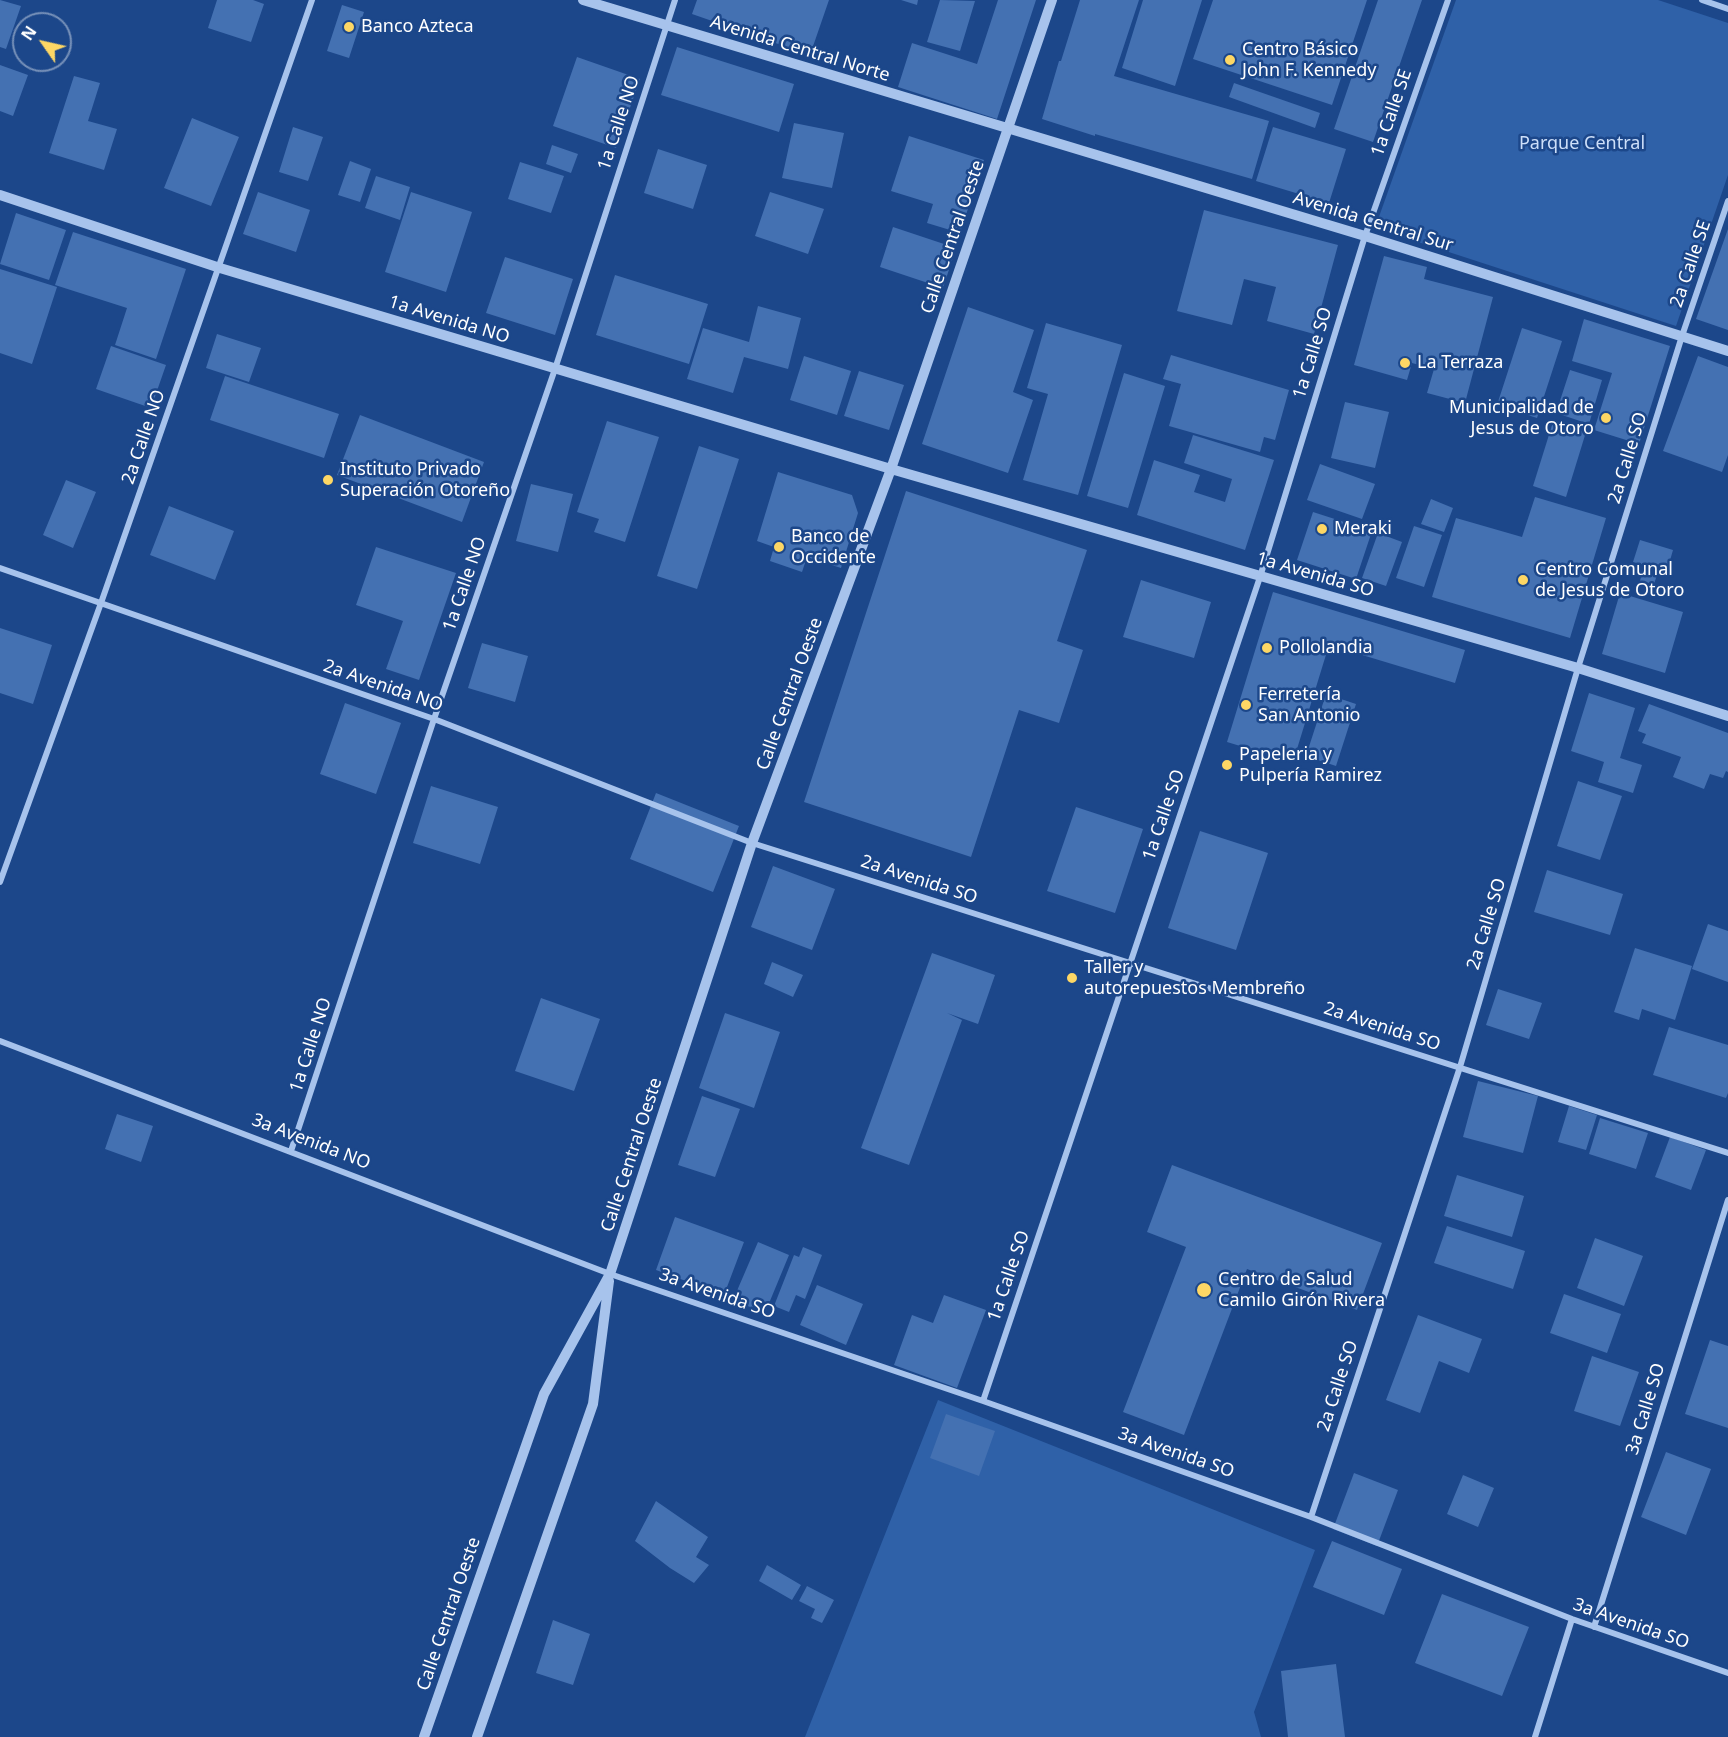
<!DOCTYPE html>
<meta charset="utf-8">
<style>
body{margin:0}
#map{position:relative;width:1728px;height:1737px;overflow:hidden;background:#1c478a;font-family:"Noto Sans",sans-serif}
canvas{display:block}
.north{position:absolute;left:12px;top:12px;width:60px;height:60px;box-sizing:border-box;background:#1c478a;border:2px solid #7791b9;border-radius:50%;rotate:304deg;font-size:16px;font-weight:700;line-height:24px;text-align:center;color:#fff}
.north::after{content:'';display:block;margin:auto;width:21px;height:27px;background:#fdd765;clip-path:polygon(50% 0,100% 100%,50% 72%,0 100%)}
</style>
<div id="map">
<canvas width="1728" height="1737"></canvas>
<div class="north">N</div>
</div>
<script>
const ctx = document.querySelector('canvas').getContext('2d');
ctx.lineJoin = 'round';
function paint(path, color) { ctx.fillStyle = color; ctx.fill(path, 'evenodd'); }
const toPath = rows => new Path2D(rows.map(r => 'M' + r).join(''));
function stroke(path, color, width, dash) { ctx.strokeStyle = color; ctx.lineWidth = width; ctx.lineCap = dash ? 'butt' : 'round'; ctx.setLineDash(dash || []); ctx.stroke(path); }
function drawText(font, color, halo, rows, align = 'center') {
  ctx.font = font + ' "Noto Sans",sans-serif'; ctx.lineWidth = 5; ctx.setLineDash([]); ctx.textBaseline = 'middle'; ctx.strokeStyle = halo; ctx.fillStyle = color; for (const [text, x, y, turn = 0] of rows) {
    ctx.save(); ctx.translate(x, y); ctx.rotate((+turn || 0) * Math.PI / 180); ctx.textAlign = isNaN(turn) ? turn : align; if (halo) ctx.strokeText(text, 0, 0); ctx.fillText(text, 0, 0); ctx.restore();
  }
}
paint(toPath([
 [1456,0,1658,0,1728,23,1728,175,1676,326,1375,228],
 [938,1400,1315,1550,1254,1712,1261,1737,805,1737]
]), '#2f61a8');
paint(toPath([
 [0,0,21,6,6,49,0,47],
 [217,0,253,0,264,4,251,42,208,28],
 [697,0,829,0,810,55,692,14],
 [901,0,918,0,917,5],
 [940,0,975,1,960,51,927,42],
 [998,0,1036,0,997,119,898,87,912,43,977,64],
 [1080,0,1139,0,1114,76,1269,121,1252,179,1095,134,1095,136,1042,119,1059,61,1061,61],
 [1143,0,1202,0,1175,86,1122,68],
 [1213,0,1367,0,1332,105,1193,59],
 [1378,0,1422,0,1373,142,1334,129],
 [342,5,364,12,349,58,327,51],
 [677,47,794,84,779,132,661,95],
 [577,57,640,79,616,148,553,126],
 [0,65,28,75,13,116,0,111],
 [74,76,100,83,88,121,117,129,104,170,49,153],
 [1234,83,1320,113,1315,128,1229,97],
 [192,118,239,137,211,206,164,188],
 [794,123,844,133,832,188,782,178],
 [293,127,323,137,308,181,279,172],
 [1273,127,1346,149,1329,203,1256,181],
 [909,136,984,160,960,233,927,223,933,204,891,191],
 [552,145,578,154,571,173,546,164],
 [658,149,707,165,693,209,644,193],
 [350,161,371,169,360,202,338,195],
 [520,162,564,176,551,213,508,199],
 [376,176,410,187,400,220,365,208],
 [258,192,310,210,296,252,243,234],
 [411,192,472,212,446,292,385,272],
 [770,192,824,209,808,254,755,236],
 [1204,210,1338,245,1314,334,1267,321,1276,287,1244,279,1232,325,1177,311],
 [16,213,66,230,49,280,0,264],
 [893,227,956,248,943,288,880,267],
 [1728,229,1728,330,1696,319],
 [73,232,186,269,156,359,115,345,127,308,55,285],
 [1384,256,1427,267,1424,279,1493,297,1465,403,1427,393,1434,369,1412,363,1407,380,1354,365],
 [505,257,573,279,555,335,486,313],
 [0,269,57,287,32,364,0,353],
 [615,275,708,304,689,364,596,335],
 [758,306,801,318,788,369,744,357,733,393,687,379,703,328,749,342],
 [968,307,1034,330,1013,392,1033,400,1008,473,922,444],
 [1584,319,1670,346,1639,444,1594,430,1612,373,1572,361],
 [1046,323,1122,345,1078,495,1023,480,1048,394,1027,388],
 [1522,328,1562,341,1537,418,1497,405],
 [217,334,261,348,249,382,206,368],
 [111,346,166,365,151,408,96,389],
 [1171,355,1289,390,1275,440,1264,437,1260,452,1169,426,1181,384,1163,379],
 [804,356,851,371,837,415,790,400],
 [1698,356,1728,367,1728,455,1722,472,1663,451],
 [1570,370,1602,380,1589,424,1556,413],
 [859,371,904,385,889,430,844,416],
 [1124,373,1165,386,1128,508,1087,496],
 [225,376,339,414,324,458,210,420],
 [1345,402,1389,412,1375,468,1331,458],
 [360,415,484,462,462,522,337,475],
 [607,421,659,437,625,542,594,532,599,519,577,512],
 [1553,422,1586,432,1566,497,1533,486],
 [1193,435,1274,460,1245,550,1137,515,1154,460,1200,475,1194,492,1225,502,1232,479,1184,463],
 [699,446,739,459,697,589,657,576],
 [1320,464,1375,484,1362,519,1307,500],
 [778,472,852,495,858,513,841,568,807,557,802,572,770,561,774,547,757,541],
 [66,480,96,492,73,548,43,535],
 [531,484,573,494,558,552,516,541],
 [906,491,1087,550,1057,641,1083,650,1059,723,1019,710,971,857,804,802],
 [1535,497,1606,518,1570,638,1432,597,1456,518,1522,537],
 [1431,499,1453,508,1444,532,1421,524],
 [169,506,234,531,215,580,150,555],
 [1313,512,1372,531,1356,579,1297,560],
 [1414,526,1442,535,1424,587,1396,578],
 [1378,533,1402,542,1386,586,1362,578],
 [1640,540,1673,550,1667,571,1659,569,1654,584,1640,581,1644,565,1633,562],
 [376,547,456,573,419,680,386,669,403,621,356,605],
 [1141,580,1211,602,1194,658,1123,637],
 [1273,592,1465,650,1455,683,1329,645,1293,762,1227,742],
 [1620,593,1683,612,1665,673,1602,654],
 [0,628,52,645,33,704,0,693],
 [482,643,528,656,515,702,468,688],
 [1589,693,1635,708,1620,758,1642,765,1633,793,1598,782,1604,762,1571,751],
 [1326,694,1356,704,1336,766,1306,756],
 [345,703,401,723,376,794,320,774],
 [1649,704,1728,733,1728,772,1726,771,1723,778,1710,774,1704,789,1673,777,1681,757,1642,743,1646,734,1638,731],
 [1578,781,1622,796,1600,860,1557,846],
 [431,786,498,807,480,864,413,843],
 [656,793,739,826,713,892,630,859],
 [1076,807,1143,829,1115,913,1047,891],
 [1200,831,1268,853,1236,950,1168,928],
 [773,866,835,889,812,950,751,927],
 [1547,870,1623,894,1610,935,1534,912],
 [1708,924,1728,931,1728,982,1692,969],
 [1635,948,1692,966,1675,1020,1642,1009,1639,1020,1614,1012],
 [932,953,995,975,978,1024,947,1013,962,1020,909,1165,861,1148],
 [772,962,803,975,793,997,764,984],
 [1498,989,1542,1003,1529,1039,1486,1025],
 [541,998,600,1019,574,1091,515,1071],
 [725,1013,780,1032,754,1108,699,1088],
 [1669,1027,1728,1045,1728,1093,1726,1098,1653,1075],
 [1478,1081,1538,1096,1523,1153,1463,1137],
 [702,1096,740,1109,715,1177,678,1165],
 [1569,1106,1597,1115,1586,1150,1558,1142],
 [117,1114,153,1126,141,1162,105,1149],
 [1600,1118,1648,1133,1636,1169,1589,1154],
 [1670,1137,1706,1150,1691,1190,1655,1177],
 [1172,1165,1382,1243,1357,1310,1247,1269,1184,1435,1123,1412,1186,1247,1147,1232],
 [1457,1175,1524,1196,1512,1237,1444,1216],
 [675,1217,744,1242,724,1295,656,1270],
 [1447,1226,1525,1251,1513,1289,1434,1263],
 [1595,1238,1643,1256,1624,1306,1577,1288],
 [758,1242,789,1255,765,1313,733,1300],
 [803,1247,822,1255,805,1299,796,1295,789,1312,774,1306,794,1255,799,1257],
 [817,1285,863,1304,846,1345,800,1325],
 [1564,1294,1621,1314,1607,1353,1550,1333],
 [944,1295,986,1310,957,1388,894,1365,912,1315,933,1323],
 [1418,1315,1482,1339,1469,1373,1439,1361,1420,1413,1386,1400],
 [1710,1340,1728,1346,1728,1428,1685,1414],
 [1592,1356,1639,1372,1620,1426,1574,1411],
 [946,1414,995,1431,979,1476,930,1458],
 [1666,1452,1711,1469,1686,1535,1641,1517],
 [1354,1473,1398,1490,1377,1546,1333,1529],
 [1463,1475,1494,1488,1478,1527,1447,1514],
 [656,1501,708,1537,696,1557,709,1565,694,1583,670,1568,635,1541],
 [1332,1541,1402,1569,1384,1615,1313,1587],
 [767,1565,801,1585,792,1600,759,1581],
 [807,1586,834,1600,822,1623,811,1618,815,1609,799,1601],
 [1442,1594,1529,1627,1502,1696,1415,1663],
 [553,1620,590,1634,573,1685,536,1673],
 [1336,1664,1345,1737,1288,1737,1281,1671]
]), '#4471b2');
stroke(toPath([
 [1702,0,1728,9],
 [0,568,434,719,752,843,1728,1153],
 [0,882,101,603,312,0],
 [0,1041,610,1274,983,1401,1311,1517,1572,1619,1728,1673],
 [291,1151,434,719,555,369,675,0],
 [983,1401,1260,577,1365,236,1448,0],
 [1311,1517,1460,1067,1578,668,1682,336,1728,201],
 [1594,1627,1728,1200],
 [1535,1737,1572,1619]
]), '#a7c3ec', 6);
stroke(toPath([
 [583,0,1365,236,1728,351],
 [0,195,220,268,891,469,1578,668,1728,716],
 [424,1737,544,1394,610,1274,752,843,891,469,1052,0],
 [477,1737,593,1404,609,1281]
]), '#a7c3ec', 10);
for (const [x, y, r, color] of [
 [349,27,6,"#fdd765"],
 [1230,60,6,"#fdd765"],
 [1405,363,6,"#fdd765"],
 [1606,418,6,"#fdd765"],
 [328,480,6,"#fdd765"],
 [1322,529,6,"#fdd765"],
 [779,547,6,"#fdd765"],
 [1523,580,6,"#fdd765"],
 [1267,648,6,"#fdd765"],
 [1246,705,6,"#fdd765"],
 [1227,765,6,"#fdd765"],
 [1072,978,6,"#fdd765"],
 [1204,1290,8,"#fdd765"]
]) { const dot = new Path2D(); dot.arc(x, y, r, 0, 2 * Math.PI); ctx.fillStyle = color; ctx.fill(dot); stroke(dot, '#1c478a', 2); }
drawText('18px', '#fff', '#1c478a', [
 ["Banco Azteca",361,27],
 ["Centro Básico",1242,50],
 ["John F. Kennedy",1242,71],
 ["La Terraza",1417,363],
 ["Municipalidad de",1594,408,"right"],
 ["Jesus de Otoro",1594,429,"right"],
 ["Instituto Privado",340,470],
 ["Superación Otoreño",340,491],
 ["Meraki",1334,529],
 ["Banco de",791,537],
 ["Occidente",791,558],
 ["Centro Comunal",1535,570],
 ["de Jesus de Otoro",1535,591],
 ["Pollolandia",1279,648],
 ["Ferretería",1258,695],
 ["San Antonio",1258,716],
 ["Papeleria y",1239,755],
 ["Pulpería Ramirez",1239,776],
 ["Taller y",1084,968],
 ["autorepuestos Membreño",1084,989],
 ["Centro de Salud",1218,1280],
 ["Camilo Girón Rivera",1218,1301]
], 'left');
drawText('18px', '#fff', '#1c478a', [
 ["Avenida Central Norte",800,49,17],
 ["1a Calle SE",1392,113,-71],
 ["1a Calle NO",619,123,-72],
 ["Avenida Central Sur",1373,222,17],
 ["Calle Central Oeste",953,237,-71],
 ["2a Calle SE",1691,264,-71],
 ["1a Avenida NO",449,320,17],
 ["1a Calle SO",1313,353,-73],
 ["2a Calle NO",144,437,-71],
 ["2a Calle SO",1628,458,-73],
 ["1a Avenida SO",1315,575,16],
 ["1a Calle NO",465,584,-71],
 ["2a Avenida NO",383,686,19],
 ["Calle Central Oeste",790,694,-70],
 ["1a Calle SO",1164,815,-71],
 ["2a Avenida SO",919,880,18],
 ["2a Calle SO",1487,924,-73],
 ["2a Avenida SO",1382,1027,18],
 ["1a Calle NO",311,1045,-72],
 ["3a Avenida NO",311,1142,21],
 ["Calle Central Oeste",632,1155,-72],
 ["1a Calle SO",1009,1276,-71],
 ["3a Avenida SO",717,1294,19],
 ["2a Calle SO",1338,1386,-72],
 ["3a Calle SO",1646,1409,-73],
 ["3a Avenida SO",1176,1453,19],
 ["Calle Central Oeste",449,1614,-71],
 ["3a Avenida SO",1631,1624,19]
]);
drawText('18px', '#cddff9', '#1c478a', [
 ["Parque Central",1582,144]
]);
</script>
